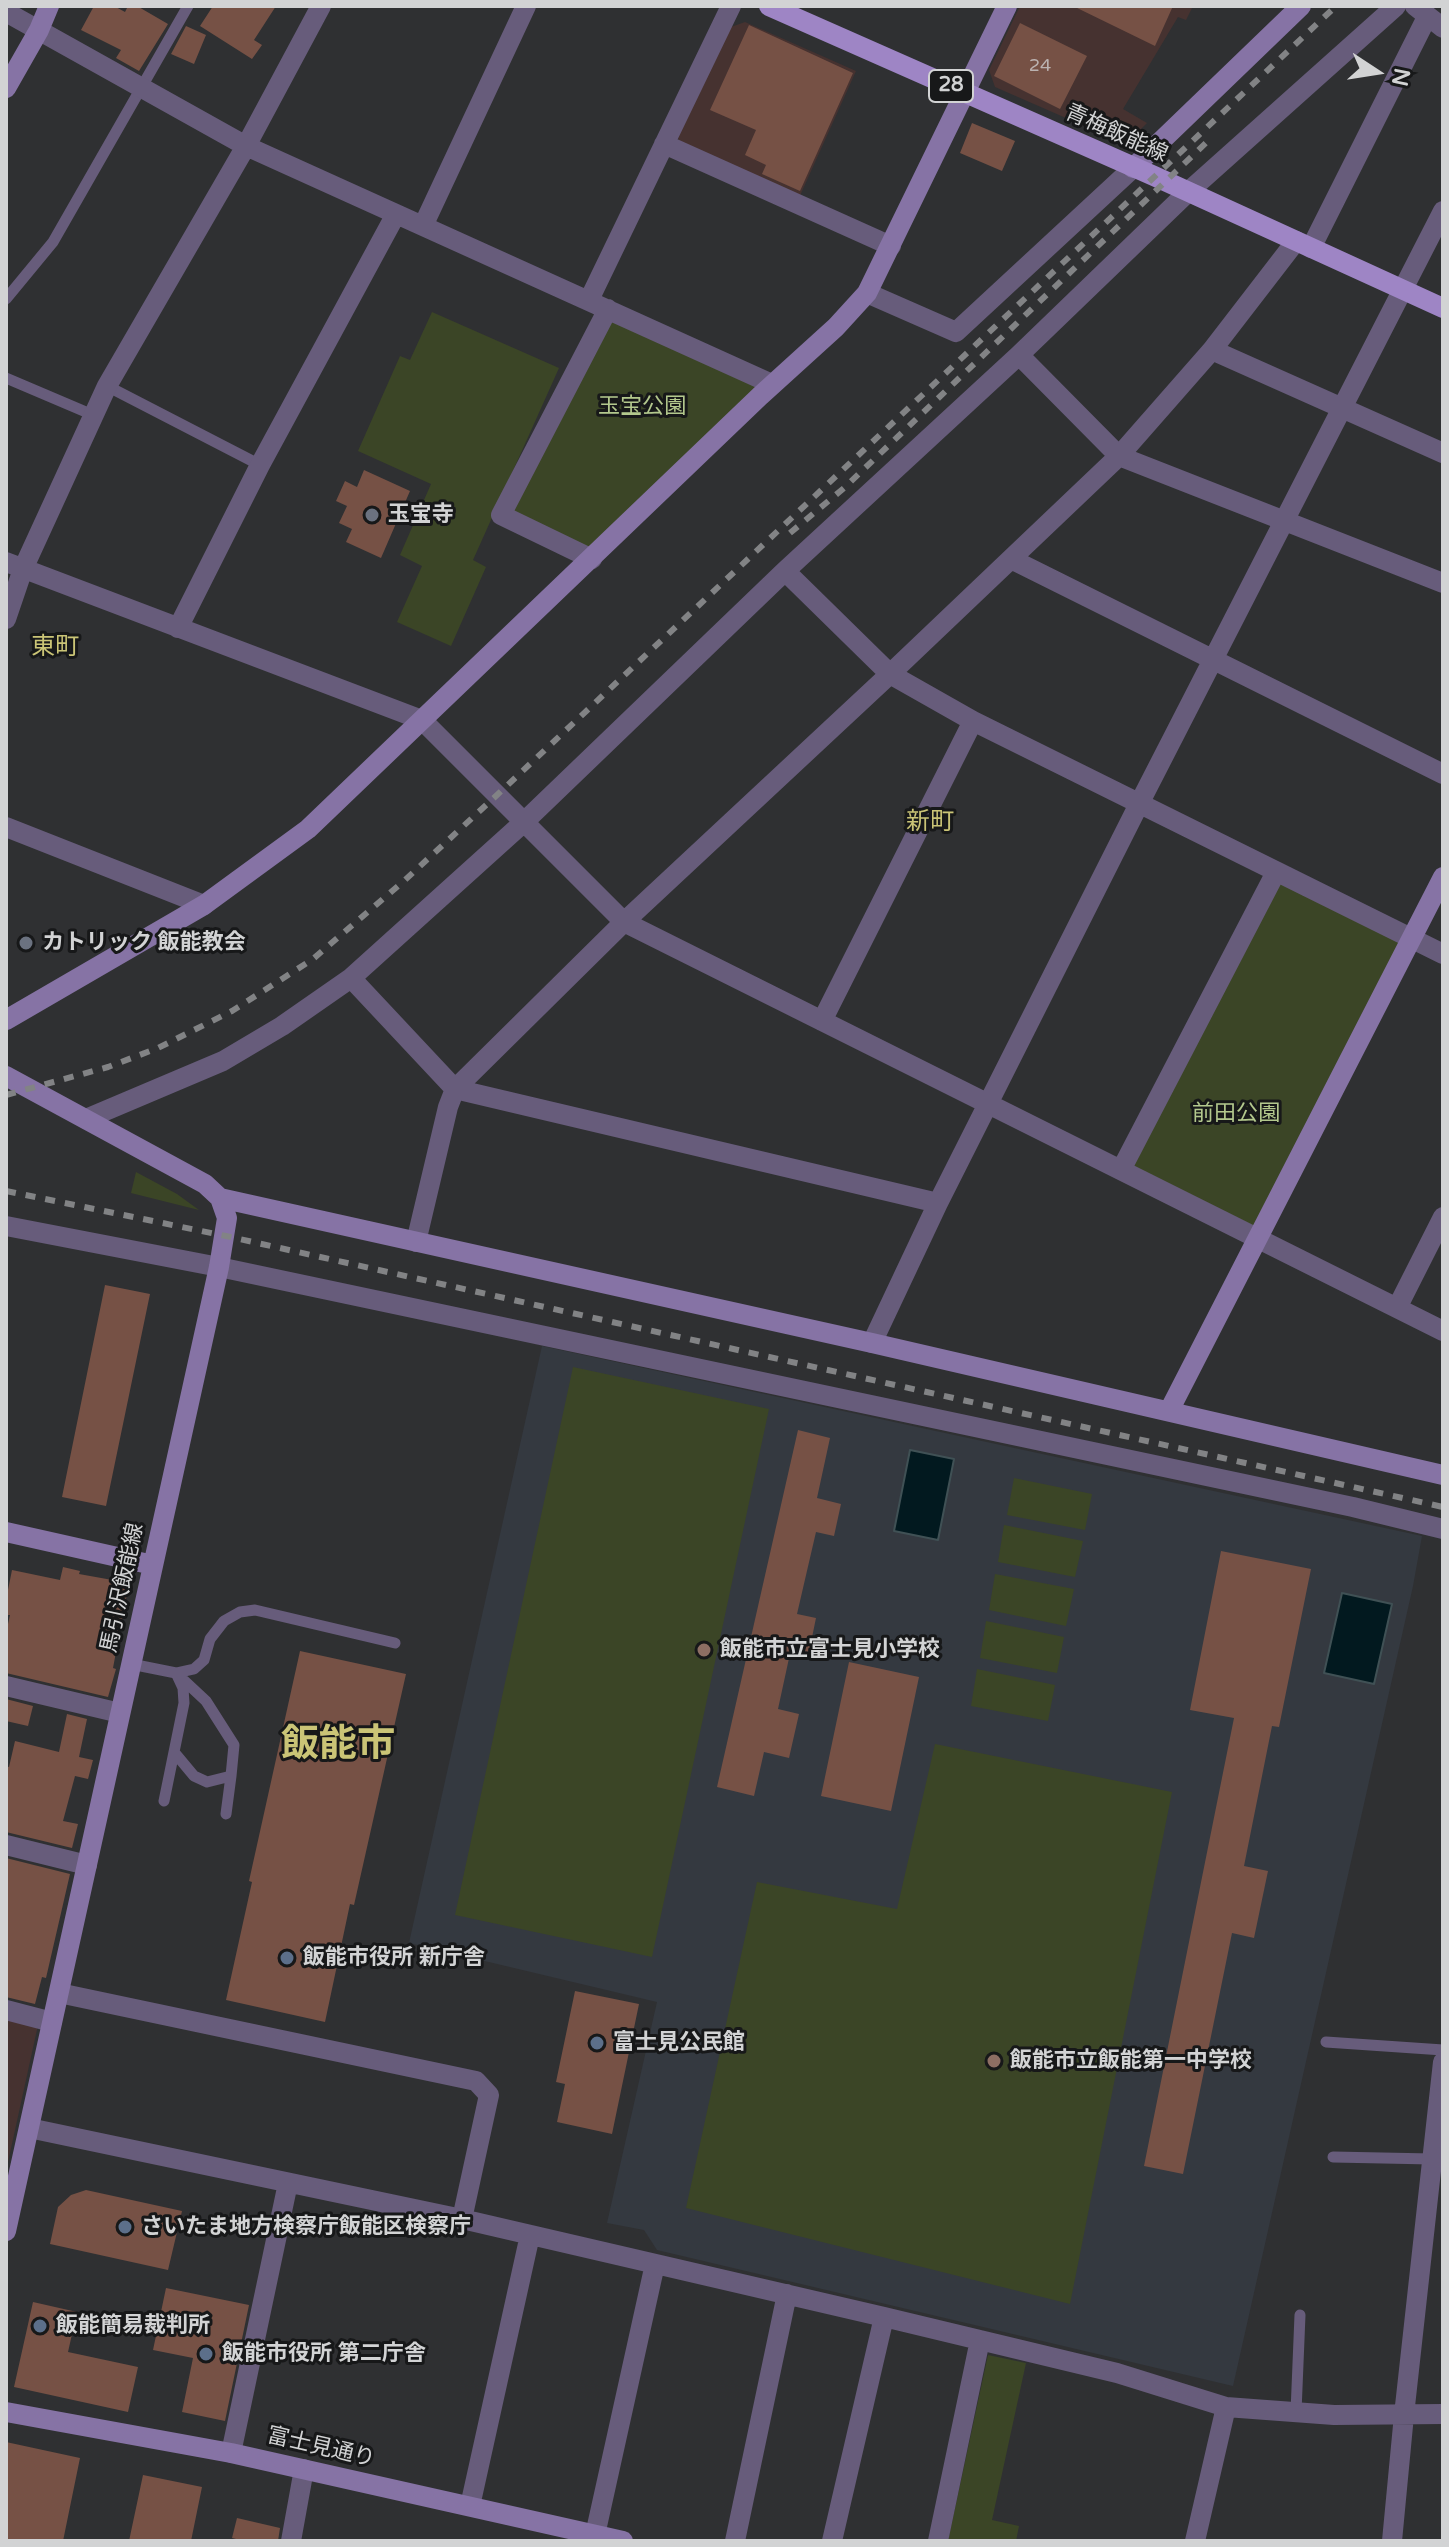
<!DOCTYPE html>
<meta charset="utf-8">
<style>
body{margin:0}
#map{position:relative;width:1449px;height:2547px;overflow:hidden;background:#2f3032;font-family:"Varela Round",sans-serif}
canvas{display:block}
.frame{position:absolute;inset:0;border:8px solid #d2d3d4;pointer-events:none}
.north{position:absolute;left:1337px;top:32px;width:80px;height:80px;-webkit-text-stroke:6px #171819;paint-order:stroke;rotate:102deg;font-size:22px;font-weight:700;line-height:32px;text-align:center;color:#d2d3d4}
.north::after{content:'';display:block;margin:auto;width:28px;height:36px;background:#d2d3d4;clip-path:polygon(50% 0,100% 100%,50% 72%,0 100%)}
</style>
<div id="map">
<canvas width="1449" height="2547"></canvas>
<div class="frame"></div>
<div class="north">N</div>
</div>
<script>
const ctx = document.querySelector('canvas').getContext('2d');
ctx.lineJoin = 'round';
function paint(path, color) { ctx.fillStyle = color; ctx.fill(path, 'evenodd'); }
const toPath = rows => new Path2D(rows.map(r => 'M' + r).join(''));
function stroke(path, color, width, dash) { ctx.strokeStyle = color; ctx.lineWidth = width; ctx.lineCap = dash ? 'butt' : 'round'; ctx.setLineDash(dash || []); ctx.stroke(path); }
function drawText(font, color, halo, rows, align = 'center') {
  ctx.font = font + ' "Varela Round","Noto Sans JP",sans-serif'; ctx.lineWidth = 6; ctx.setLineDash([]); ctx.textBaseline = 'middle'; ctx.strokeStyle = halo; ctx.fillStyle = color; for (const [text, x, y, turn = 0] of rows) {
    ctx.save(); ctx.translate(x, y); ctx.rotate((+turn || 0) * Math.PI / 180); ctx.textAlign = isNaN(turn) ? turn : align; if (halo) ctx.strokeText(text, 0, 0); ctx.fillText(text, 0, 0); ctx.restore();
  }
}
paint(toPath([
 [1020,6,1193,6,1186,20,1178,17,1123,109,1147,123,1137,133,1114,139,995,87,989,70],
 [745,22,856,71,798,200,680,146,677,133,728,28],
 [6,2017,38,2025,8,2162,6,2162]
]), '#463230');
paint(toPath([
 [542,1346,1422,1536,1413,1586,1233,2386,657,2250,644,2230,607,2223,657,2002,409,1943]
]), '#343940');
paint(toPath([
 [608,309,758,378,760,396,592,559,501,515],
 [432,312,559,368,473,560,486,567,451,646,397,622,422,566,400,555,431,484,358,451,400,356,410,360],
 [1276,872,1411,939,1258,1238,1121,1170],
 [136,1172,177,1194,199,1210,131,1193],
 [573,1367,769,1409,652,1957,455,1915],
 [1014,1478,1092,1494,1085,1530,1007,1515],
 [1004,1525,1083,1541,1075,1577,998,1562],
 [995,1574,1074,1589,1066,1626,989,1610],
 [986,1621,1064,1637,1057,1673,980,1658],
 [977,1669,1055,1685,1048,1721,971,1706],
 [935,1744,1172,1792,1070,2304,686,2208,757,1882,897,1909],
 [988,2355,1026,2363,992,2520,1019,2526,1016,2541,948,2541]
]), '#3b4526');
const water = toPath([
 [910,1450,954,1459,938,1540,894,1531,910,1450],
 [1342,1593,1392,1604,1374,1684,1324,1673,1342,1593]
]);
paint(water, '#02191f');
stroke(water, '#405155', 2);
paint(toPath([
 [94,6,114,6,125,12,128,6,137,6,168,24,139,71,116,58,121,50,81,30],
 [213,6,276,6,254,40,262,45,252,59,200,26],
 [1073,6,1173,6,1155,46],
 [1020,23,1087,56,1060,109,994,76],
 [749,25,853,73,800,191,762,174,766,165,745,155,756,130,710,110],
 [186,26,206,35,194,64,171,54],
 [972,123,1015,141,1002,171,960,153],
 [364,470,410,491,381,558,346,542,352,529,339,523,347,506,336,501,345,481,357,487],
 [105,1285,150,1294,106,1506,62,1497],
 [798,1430,830,1438,817,1498,841,1504,834,1536,816,1532,797,1614,816,1618,809,1652,791,1649,778,1709,799,1714,789,1758,764,1752,754,1796,717,1787],
 [1221,1551,1311,1569,1279,1727,1272,1726,1244,1866,1268,1871,1254,1938,1232,1933,1183,2174,1144,2166,1234,1718,1190,1710],
 [63,1567,80,1571,79,1574,129,1583,113,1668,116,1669,108,1697,6,1673,6,1633,10,1615,6,1615,6,1600,12,1570,60,1580],
 [300,1651,406,1674,354,1905,350,1904,325,2022,226,2000,252,1882,249,1881],
 [849,1662,919,1677,891,1811,821,1796],
 [6,1699,33,1706,28,1726,6,1721],
 [67,1714,87,1719,79,1757,93,1760,88,1779,75,1776,63,1821,78,1824,72,1848,6,1832,6,1766,9,1767,15,1741,59,1752],
 [6,1858,70,1874,46,1978,42,1977,35,2004,6,1997],
 [575,1991,639,2004,612,2134,557,2122,565,2084,556,2082],
 [86,2190,182,2211,168,2270,50,2244,58,2207,71,2195],
 [166,2288,249,2305,225,2421,182,2412,193,2358,153,2350],
 [33,2302,77,2312,68,2352,138,2367,128,2412,14,2387],
 [6,2442,80,2458,63,2541,6,2541],
 [143,2475,202,2487,191,2541,129,2541],
 [237,2518,280,2528,278,2541,244,2541,232,2538]
]), '#765145');
stroke(toPath([
 [6,299,53,242,188,6],
 [6,378,93,415],
 [107,386,260,465],
 [131,1664,176,1673,194,1669,204,1660,210,1639,224,1621,240,1612,255,1610,395,1643],
 [176,1673,206,1701,234,1745,231,1776,207,1782,194,1776,174,1752,184,1703,183,1688,176,1673],
 [164,1801,174,1752],
 [226,1814,231,1776],
 [1326,2042,1443,2050],
 [1333,2157,1432,2159],
 [1296,2412,1300,2315]
]), '#675c7b', 11);
stroke(toPath([
 [1415,6,1443,28],
 [6,12,246,146,772,384],
 [664,144,891,246],
 [423,226,526,6],
 [1311,248,1427,17],
 [867,293,956,332,1133,168],
 [589,300,731,6],
 [1212,350,1443,453],
 [1019,355,1119,456,1443,583],
 [592,559,501,515,608,309],
 [1011,559,1443,774],
 [6,562,422,720,624,922,1443,1331],
 [785,571,890,674,973,721,1443,954],
 [6,619,23,569,107,386,246,146,321,6],
 [178,628,260,465,396,214],
 [6,827,204,905],
 [351,978,455,1089,938,1203],
 [822,1021,973,721],
 [86,1119,223,1061,282,1026,351,978,524,822,785,571,1019,355,1188,192,1396,6],
 [1121,1170,1276,872],
 [6,1226,219,1267,1353,1507,1443,1529],
 [416,1242,448,1107,455,1089,624,922,890,674,1119,456,1212,350,1296,241],
 [1397,1308,1443,1217],
 [872,1343,938,1203,1139,804,1443,211],
 [6,1686,120,1713],
 [6,1845,87,1865],
 [59,1993,476,2081,489,2095,462,2219],
 [6,2010,52,2022],
 [29,2128,462,2219,884,2317,1117,2373,1226,2407,1334,2415,1443,2414],
 [231,2453,288,2183],
 [470,2506,530,2235],
 [595,2535,655,2264],
 [291,2541,304,2469],
 [735,2541,787,2294],
 [832,2541,884,2317],
 [938,2541,980,2340],
 [1195,2541,1226,2407],
 [1392,2541,1404,2415,1443,2062]
]), '#675c7b', 20);
stroke(toPath([
 [6,88,39,30,49,6],
 [1133,168,1301,6],
 [6,1020,204,905,308,829,760,396,836,327,867,293,1007,6],
 [6,1076,205,1184,220,1198,227,1218,219,1267,6,2231],
 [220,1198,872,1343,1443,1475],
 [1169,1411,1443,877],
 [6,1532,153,1565],
 [6,2412,231,2453,623,2541]
]), '#8673a5', 20);
stroke(toPath([
 [769,6,1154,176,1443,308]
]), '#9e85c5', 20);
stroke(toPath([
 [790,533,844,488,1210,139],
 [6,1095,108,1067,158,1048,232,1011,313,959,405,880,497,795,1336,6],
 [6,1191,226,1236,1443,1507]
]), '#828385', 6, [10, 10]);
for (const [x, y, r, color] of [
 [372,515,8,"#6b7280"],
 [26,943,8,"#6b7280"],
 [704,1650,8,"#8d6e63"],
 [287,1958,8,"#5c6f8a"],
 [597,2043,8,"#5c6f8a"],
 [994,2061,8,"#8d6e63"],
 [125,2227,8,"#5c6f8a"],
 [40,2326,8,"#5c6f8a"],
 [206,2354,8,"#5c6f8a"]
]) { const dot = new Path2D(); dot.arc(x, y, r, 0, 2 * Math.PI); ctx.fillStyle = color; ctx.fill(dot); stroke(dot, '#171819', 3); }
drawText('18px', '#bbb2b0', null, [
 ["24",1040,66]
]);
for (const [x, y, w] of [
 [951,86,44]
]) { const box = new Path2D(); box.roundRect(x - w / 2, y - 16, w, 32, 6); ctx.fillStyle = '#171819'; ctx.fill(box); stroke(box, '#d2d3d4', 2); }
drawText('bold 20px', '#d2d3d4', null, [
 ["28",951,86]
]);
drawText('22px', '#d2d3d4', '#171819', [
 ["青梅飯能線",1116,134,24],
 ["馬引沢飯能線",123,1588,-78],
 ["富士見通り",321,2448,13]
]);
drawText('22px', '#b3c88d', '#171819', [
 ["玉宝公園",642,407],
 ["前田公園",1236,1114]
]);
drawText('bold 22px', '#d2d3d4', '#171819', [
 ["玉宝寺",388,515],
 ["カトリック 飯能教会",42,943],
 ["飯能市立富士見小学校",720,1650],
 ["飯能市役所 新庁舎",303,1958],
 ["富士見公民館",613,2043],
 ["飯能市立飯能第一中学校",1010,2061],
 ["さいたま地方検察庁飯能区検察庁",141,2227],
 ["飯能簡易裁判所",56,2326],
 ["飯能市役所 第二庁舎",222,2354]
], 'left');
drawText('24px', '#cac476', '#171819', [
 ["東町",55,648],
 ["新町",930,823]
]);
drawText('bold 38px', '#cac476', '#171819', [
 ["飯能市",338,1746]
]);
</script>
